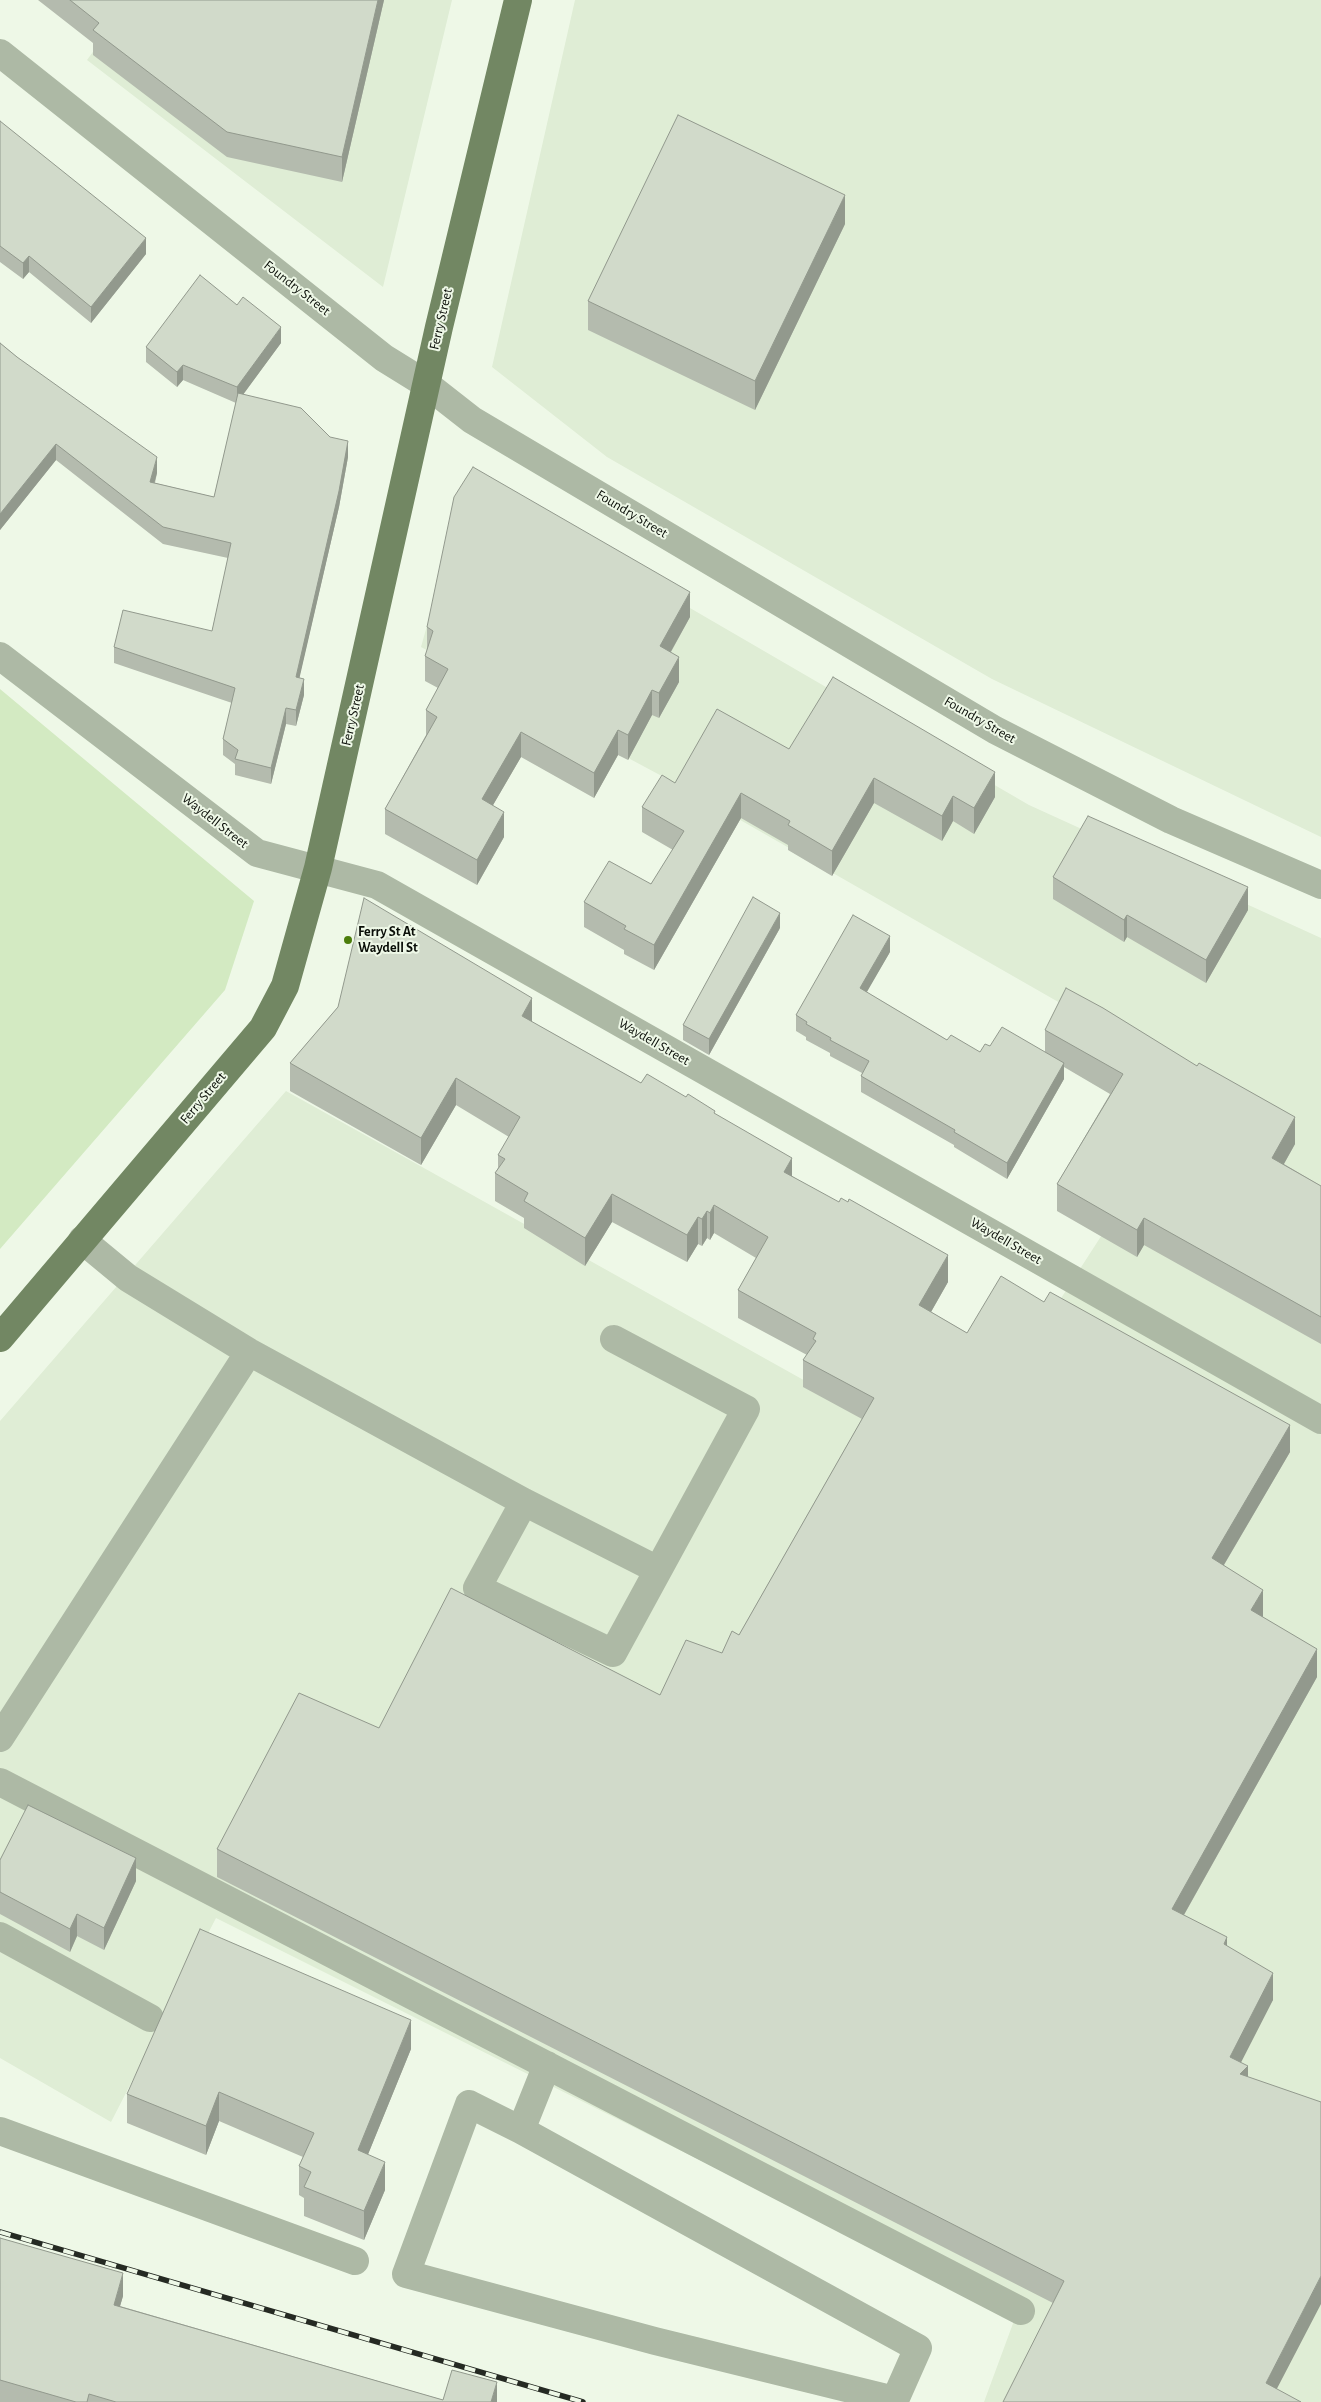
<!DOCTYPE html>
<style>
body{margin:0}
canvas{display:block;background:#eef8e7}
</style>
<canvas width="1321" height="2402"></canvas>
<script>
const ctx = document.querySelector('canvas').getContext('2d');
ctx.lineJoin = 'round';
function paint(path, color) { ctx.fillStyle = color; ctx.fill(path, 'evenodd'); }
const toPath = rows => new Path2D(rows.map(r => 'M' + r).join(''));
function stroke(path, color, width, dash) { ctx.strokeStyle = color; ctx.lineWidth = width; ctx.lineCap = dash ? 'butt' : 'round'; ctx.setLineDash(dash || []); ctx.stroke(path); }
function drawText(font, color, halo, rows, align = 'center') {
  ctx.font = font + ' "Alegreya Sans",sans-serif'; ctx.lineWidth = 4; ctx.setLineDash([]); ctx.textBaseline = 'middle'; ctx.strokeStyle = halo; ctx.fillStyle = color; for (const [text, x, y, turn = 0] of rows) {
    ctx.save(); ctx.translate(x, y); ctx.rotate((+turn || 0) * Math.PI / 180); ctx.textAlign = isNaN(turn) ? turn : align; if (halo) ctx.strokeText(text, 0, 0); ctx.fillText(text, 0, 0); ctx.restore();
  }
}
paint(toPath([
 [131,0,452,0,383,287,87,60],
 [575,0,1321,0,1321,837,992,679,607,457,492,367],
 [468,479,1029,805,1321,938,1321,2402,984,2402,1015,2318,216,1918,111,2122,0,2058,0,1421,286,1091,954,1464,1200,1083,686,789,421,647]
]), '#dfedd5');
paint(toPath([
 [0,689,254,901,225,990,0,1249]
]), '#d3eac2');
stroke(toPath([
 [0,53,384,358,426,384,472,420,995,730,1171,820,1321,885],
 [0,656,257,853,377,885,1321,1420],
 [82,1240,128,1278,249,1352,524,1502,658,1570],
 [524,1502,477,1588,613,1653,746,1409,614,1339],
 [0,1738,249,1352],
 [0,1782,1021,2311],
 [0,1936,150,2018],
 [469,2104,521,2130,918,2348,895,2400,655,2341,406,2274,469,2104],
 [521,2130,547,2065],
 [0,2131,355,2261]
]), '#adb9a5', 28);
stroke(toPath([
 [0,1338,263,1028,285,986,318,868,439,327,518,0]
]), '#728763', 28);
const rail = toPath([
 [0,2232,583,2402]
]);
stroke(rail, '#252a23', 5.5);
stroke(rail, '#eef8e7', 4, [11]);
paint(toPath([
 [38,0,384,0,342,182,227,157,93,55,93,43],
 [0,121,146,254,91,323,29,272,23,279,0,262],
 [845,224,755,410,588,330,588,301],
 [0,343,157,473,155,483,214,497,236,403,183,380,177,387,146,362,146,347,281,343,243,394,348,457,339,507,299,678,304,695,296,726,286,724,271,784,235,775,235,764,223,755,223,739,232,703,114,663,114,647,212,631,228,558,163,544,56,460,0,530],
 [690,617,671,652,679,682,659,718,652,715,628,760,618,755,594,798,521,757,493,805,504,837,477,885,385,834,385,809,426,735,426,710,438,688,425,681,425,656,427,651,427,627],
 [789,749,995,797,974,834,953,821,942,841,874,803,832,876,788,850,788,845,741,818,654,970,624,954,624,950,584,927,584,902,651,884,673,850,642,832,642,807,675,783],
 [1053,877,1248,910,1206,983,1127,937,1124,942,1053,899],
 [780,928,709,1055,683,1040,683,1025],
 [890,952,866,992,947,1040,980,1052,990,1046,1045,1052,1045,1030,1295,1144,1284,1164,1321,1186,1321,1344,1144,1245,1137,1257,1057,1211,1057,1184,1110,1094,1064,1067,1064,1079,1007,1179,954,1147,954,1145,861,1092,861,1076,862,1073,830,1056,830,1053,806,1040,806,1037,796,1031,796,1015],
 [338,1007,532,1022,641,1083,715,1114,792,1176,948,1282,931,1312,967,1333,1290,1452,1224,1565,1263,1617,1317,1677,1184,1915,1227,1946,1273,2000,1053,2303,217,1877,217,1849,379,1728,660,1695,722,1653,739,1635,862,1419,803,1387,803,1360,807,1355,738,1318,738,1290,756,1258,714,1233,710,1240,707,1238,702,1246,698,1244,687,1262,612,1222,585,1266,524,1228,524,1218,495,1201,495,1173,498,1168,498,1155,509,1137,456,1105,421,1165,290,1091,290,1063],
 [0,1860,136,1881,104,1950,77,1936,70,1952,0,1914],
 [411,2049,368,2154,385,2190,364,2240,304,2216,304,2198,299,2195,299,2166,303,2157,219,2121,206,2155,127,2123,127,2094],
 [0,2238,123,2296,120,2306,443,2400,497,2402,0,2402]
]), '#b4bbae');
paint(toPath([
 [378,0,384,0,342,182,342,157],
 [845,195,845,224,755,410,755,381],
 [146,238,146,254,91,323,91,307],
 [29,256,29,272,23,279,23,263],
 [281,327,281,343,237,403,237,387],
 [183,365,183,380,177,387,177,372],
 [348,441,348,457,339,507,296,693,296,677],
 [56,444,56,460,0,530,0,514],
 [157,457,157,473,150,499,150,482],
 [690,592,690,617,660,671,660,646],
 [679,657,679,682,659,718,659,693],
 [304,679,304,695,296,726,296,710],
 [652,690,652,715,628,760,628,735],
 [286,708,286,724,271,784,271,768],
 [618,730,618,755,594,798,594,773],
 [521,732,521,757,482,824,482,799],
 [995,772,995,797,974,834,974,808],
 [874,778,874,803,832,876,832,851],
 [741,793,741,818,654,970,654,945],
 [953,796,953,821,942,841,942,816],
 [504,812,504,837,477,885,477,860],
 [1248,887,1248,910,1206,983,1206,960],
 [780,913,780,928,709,1055,709,1039],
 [1127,915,1127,937,1124,942,1124,920],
 [890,936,890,952,860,1004,860,988],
 [532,998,532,1026,522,1016],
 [1064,1063,1064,1079,1007,1179,1007,1163],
 [456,1078,456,1105,421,1165,421,1138],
 [1295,1117,1295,1144,1272,1185,1272,1158],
 [792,1158,792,1186,784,1172],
 [612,1194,612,1222,585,1266,585,1238],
 [714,1205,714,1233,710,1240,710,1213],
 [707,1211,707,1238,702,1246,702,1219],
 [698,1217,698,1244,687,1262,687,1235],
 [1144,1218,1144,1245,1137,1257,1137,1230],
 [948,1255,948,1282,919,1333,919,1305],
 [1290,1425,1290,1452,1212,1585,1212,1558],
 [1263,1590,1263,1618,1251,1610],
 [1317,1649,1317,1677,1172,1936,1172,1909],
 [136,1858,136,1881,104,1950,104,1928],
 [77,1914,77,1936,70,1952,70,1929],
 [1227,1937,1227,1965,1224,1944],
 [1273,1973,1273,2000,1230,2084,1230,2057],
 [411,2020,411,2049,358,2179,358,2150],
 [1248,2066,1248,2094,1240,2074],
 [219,2092,219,2121,206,2155,206,2126],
 [385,2162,385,2190,364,2240,364,2211],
 [123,2273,123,2296,114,2327,114,2305],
 [1321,2276,1321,2304,1270,2402,1266,2383],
 [497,2382,497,2402,491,2402]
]), '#92998d');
const building = toPath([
 [70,0,378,0,342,157,227,132,93,30,99,23,70,0],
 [678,115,845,195,755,381,588,301,678,115],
 [0,121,146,238,91,307,29,256,23,263,0,246,0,121],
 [200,275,237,305,243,297,281,327,237,387,183,365,177,372,146,347,200,275],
 [0,343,17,357,157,457,150,482,214,497,238,393,301,408,330,437,348,441,339,491,296,677,304,679,296,710,286,708,271,768,235,759,238,750,223,739,235,688,114,647,123,610,212,631,231,543,163,527,56,444,0,514,0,343],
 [473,467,690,592,660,646,679,657,659,693,652,690,628,735,618,730,594,773,521,732,482,799,504,812,477,860,385,809,437,717,426,710,448,669,425,656,433,631,427,627,454,497,473,467],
 [833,677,995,772,974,808,953,796,942,816,874,778,832,851,788,825,790,821,741,793,654,945,624,929,626,926,584,902,609,861,651,884,684,831,642,807,662,775,675,783,717,709,789,749,833,677],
 [1088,816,1248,887,1206,960,1127,915,1124,920,1053,877,1088,816],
 [753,897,780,913,709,1039,683,1025,753,897],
 [364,898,532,998,522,1016,641,1083,647,1074,686,1097,688,1094,715,1111,714,1113,792,1158,784,1172,839,1202,841,1198,848,1202,849,1199,948,1255,919,1305,967,1333,1001,1276,1044,1302,1050,1292,1290,1425,1212,1558,1263,1590,1251,1610,1317,1649,1172,1909,1227,1937,1224,1944,1273,1973,1230,2057,1248,2066,1240,2074,1321,2102,1321,2276,1266,2383,1301,2402,1003,2402,1064,2281,217,1849,299,1693,379,1728,451,1588,660,1695,686,1640,722,1653,732,1631,739,1635,874,1398,803,1360,816,1341,813,1339,816,1333,738,1290,768,1237,714,1205,710,1213,707,1211,702,1219,698,1217,687,1235,612,1194,585,1238,524,1201,528,1193,495,1173,505,1159,498,1155,520,1117,456,1078,421,1138,290,1063,338,1007,364,898],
 [853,915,890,936,860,988,947,1040,951,1035,980,1052,985,1044,990,1046,1002,1027,1064,1063,1007,1163,954,1132,955,1130,861,1076,869,1061,830,1040,831,1038,806,1024,807,1022,796,1015,853,915],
 [1066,988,1103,1008,1197,1066,1199,1063,1295,1117,1272,1158,1321,1186,1321,1317,1144,1218,1137,1230,1057,1184,1123,1074,1045,1030,1066,988],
 [28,1805,136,1858,104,1928,77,1914,70,1929,0,1892,0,1860,28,1805],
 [200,1929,411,2020,358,2150,385,2162,364,2211,304,2187,311,2172,299,2166,314,2133,219,2092,206,2126,127,2094,200,1929],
 [0,2238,123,2273,114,2305,443,2400,452,2370,497,2382,491,2402,116,2402,89,2394,87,2402,76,2402,0,2380,0,2238]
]);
paint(building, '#d1daca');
stroke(building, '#92998d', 1);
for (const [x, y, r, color] of [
 [348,940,5,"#4b7d0b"]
]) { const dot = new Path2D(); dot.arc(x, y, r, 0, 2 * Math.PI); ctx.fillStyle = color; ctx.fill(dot); stroke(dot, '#eef8e7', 2); }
drawText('14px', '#0a0e08', '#eef8e7', [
 ["Foundry Street",297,288,38],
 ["Ferry Street",441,319,-77],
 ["Foundry Street",632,514,31],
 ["Ferry Street",353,715,-77],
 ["Foundry Street",980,720,30],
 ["Waydell Street",215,821,38],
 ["Waydell Street",654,1042,30],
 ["Ferry Street",203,1098,-50],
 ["Waydell Street",1006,1241,30]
]);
drawText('bold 14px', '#0a0e08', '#eef8e7', [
 ["Ferry St At",358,932],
 ["Waydell St",358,948]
], 'left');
</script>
